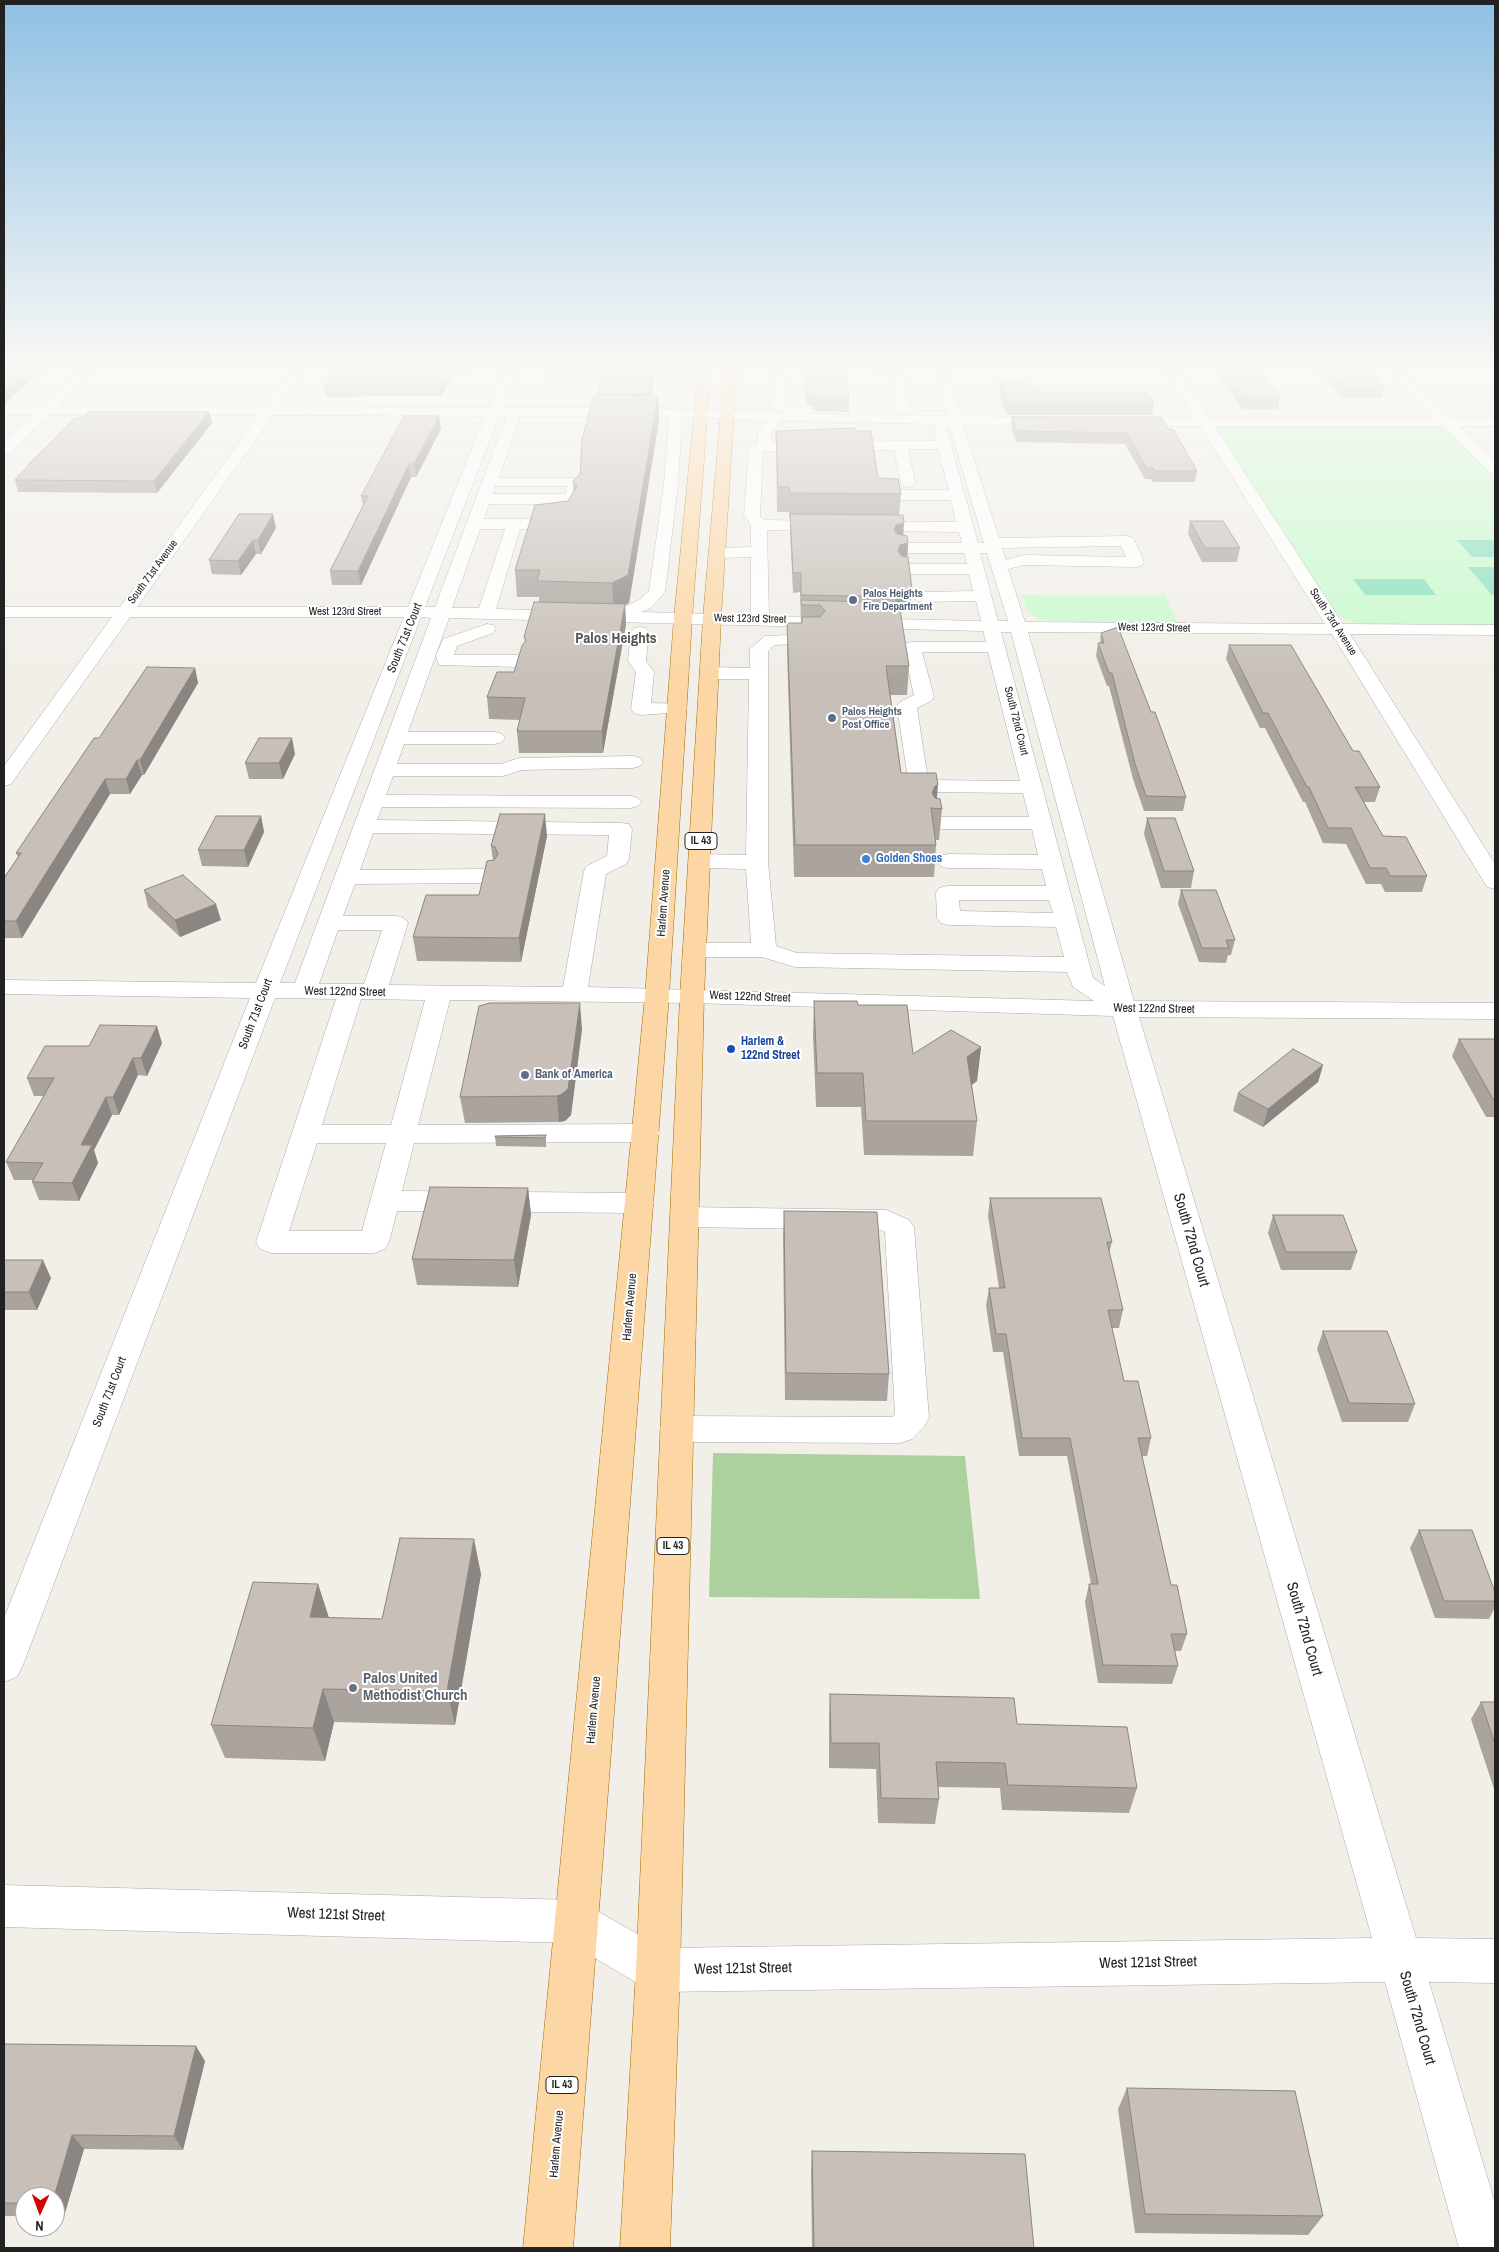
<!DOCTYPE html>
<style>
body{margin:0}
#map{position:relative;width:1499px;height:2252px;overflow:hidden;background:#f2efe9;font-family:"Archivo Narrow",sans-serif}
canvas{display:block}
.frame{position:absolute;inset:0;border:5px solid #222;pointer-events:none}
.north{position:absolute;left:15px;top:2187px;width:50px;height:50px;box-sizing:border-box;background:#fff;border:1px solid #a7a7a7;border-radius:50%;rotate:182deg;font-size:14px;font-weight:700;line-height:20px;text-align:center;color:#222}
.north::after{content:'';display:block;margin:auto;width:18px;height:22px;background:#d40000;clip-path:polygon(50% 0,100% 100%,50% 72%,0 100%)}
</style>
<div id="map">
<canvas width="1499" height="2252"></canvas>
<div class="frame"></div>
<div class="north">N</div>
</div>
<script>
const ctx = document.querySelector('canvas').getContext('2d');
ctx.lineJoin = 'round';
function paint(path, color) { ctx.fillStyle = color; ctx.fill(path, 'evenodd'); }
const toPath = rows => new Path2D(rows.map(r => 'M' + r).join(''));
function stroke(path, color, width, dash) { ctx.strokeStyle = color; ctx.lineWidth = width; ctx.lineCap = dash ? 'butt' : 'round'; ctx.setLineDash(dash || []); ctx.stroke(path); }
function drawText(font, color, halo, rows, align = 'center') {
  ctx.font = font + ' "Archivo Narrow",sans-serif'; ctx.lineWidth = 4; ctx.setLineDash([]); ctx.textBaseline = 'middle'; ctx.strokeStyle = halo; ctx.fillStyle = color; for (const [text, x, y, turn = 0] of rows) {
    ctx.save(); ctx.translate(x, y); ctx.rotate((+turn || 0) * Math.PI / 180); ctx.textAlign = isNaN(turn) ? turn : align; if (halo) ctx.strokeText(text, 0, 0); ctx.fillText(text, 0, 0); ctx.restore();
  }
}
paint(toPath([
 [713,1453,965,1456,980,1599,709,1597]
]), '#add19e');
paint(toPath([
 [1439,425,1446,429,1495,478,1495,625,1368,625,1346,621,1333,609,1216,428,1216,426],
 [1022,595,1165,596,1178,623,1072,623,1042,620,1028,613]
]), '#c8facc');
paint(toPath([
 [1457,540,1495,540,1495,557,1472,557],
 [1468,567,1495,567,1495,595,1492,595],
 [1353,579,1424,579,1436,595,1365,595]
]), '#88e0be');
const minor = toPath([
 [87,365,100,365,58,407,265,407,296,365,308,365,278,407,488,408,506,365,518,365,502,408,640,408,794,413,779,412,772,408,772,369,731,369,725,365,903,365,902,367,911,410,909,413,904,414,897,410,891,374,875,374,871,373,870,369,784,369,786,404,811,407,813,410,808,414,947,416,934,365,946,365,961,416,1050,417,1057,421,1050,425,963,425,999,538,1127,536,1133,538,1135,541,1144,562,1142,565,1136,567,1024,565,1008,569,1025,622,1325,624,1200,426,1128,426,1121,422,1128,418,1195,418,1162,365,1174,365,1209,418,1436,418,1386,365,1399,365,1452,418,1495,418,1495,426,1460,426,1495,462,1495,474,1490,473,1444,426,1214,426,1343,624,1495,625,1495,635,1350,634,1495,864,1495,889,1487,887,1484,882,1332,634,1028,632,1134,1001,1495,1003,1495,1019,1139,1017,1416,1938,1495,1939,1495,1983,1429,1982,1495,2203,1495,2248,1459,2248,1385,1982,658,1992,642,1986,570,1943,4,1927,4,1885,575,1900,590,1907,662,1948,1372,1938,1113,1016,692,1003,450,1000,418,1125,646,1124,656,1127,660,1133,656,1139,646,1142,414,1143,402,1191,639,1193,649,1196,654,1203,649,1210,639,1213,397,1211,389,1242,385,1249,374,1253,271,1253,260,1249,256,1242,336,999,275,998,23,1665,17,1677,4,1682,4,1618,250,998,4,994,4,980,256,983,404,617,130,617,11,784,4,786,4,766,112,617,4,617,4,607,120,607,259,415,49,415,9,454,4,455,4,443,34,415,4,415,4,407,42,407,87,365],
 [273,415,485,416,408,607,137,607,273,415],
 [499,416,507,416,435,607,425,607,499,416],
 [520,416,669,417,664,484,649,591,639,600,614,612,496,609,520,529,564,527,570,525,574,519,571,516,566,514,559,518,546,519,484,519,489,504,572,504,577,502,580,499,582,482,580,479,575,478,499,478,520,416],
 [682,417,767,420,757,432,758,444,749,449,744,516,751,525,751,547,718,548,712,550,710,553,712,556,718,558,751,557,751,615,641,612,651,608,665,592,678,484,682,417],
 [781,421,937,424,933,428,936,441,772,442,771,433,781,421],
 [950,428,984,543,978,543,947,430,950,428],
 [908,449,938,449,949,490,899,490,894,492,891,495,894,498,899,500,951,500,956,522,867,521,861,523,859,526,861,529,867,531,959,532,962,543,902,543,896,545,894,548,896,551,902,553,964,553,967,564,907,564,901,565,899,569,901,573,907,574,969,574,973,591,923,592,917,593,914,597,917,601,923,602,976,601,981,621,769,616,767,530,826,531,832,529,834,526,832,523,826,521,764,520,760,516,763,451,894,450,901,483,903,486,908,487,913,486,915,483,908,449],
 [495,486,567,486,565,494,493,494,495,486],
 [480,529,505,529,479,608,452,608,480,529],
 [1121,546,1126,557,1024,555,1006,560,1002,548,1121,546],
 [980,553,987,553,1008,621,998,621,980,553],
 [421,617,431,618,295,983,280,983,421,617],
 [449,618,983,631,986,642,912,642,906,643,903,647,914,695,900,702,897,706,909,786,912,790,919,792,1023,793,1029,817,942,817,934,818,931,823,934,828,942,829,1032,829,1038,855,948,854,940,856,937,861,940,866,948,868,1042,869,1046,886,947,886,939,888,936,893,937,918,941,923,949,925,1056,927,1064,957,797,953,776,946,768,862,768,651,775,645,819,643,822,639,819,635,813,634,765,636,750,649,750,668,709,667,702,669,700,673,702,677,709,679,749,679,746,855,700,854,692,856,689,861,692,866,700,868,746,869,751,943,695,943,687,945,683,950,687,955,695,957,762,957,795,967,1067,972,1073,987,1094,1001,588,987,606,874,626,864,629,859,632,829,629,824,621,823,377,820,382,807,631,808,638,806,642,802,638,798,631,796,386,795,393,776,503,776,522,770,633,768,640,766,643,762,640,758,633,756,519,758,501,764,397,764,404,744,495,744,502,742,505,738,502,734,495,732,408,732,449,618],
 [1001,632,1011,632,1105,986,1093,978,1001,632],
 [922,652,988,652,1020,781,928,780,917,708,931,701,934,697,922,652],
 [373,833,609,835,607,856,587,866,584,871,563,987,389,985,408,923,404,918,396,916,343,916,355,884,488,883,496,881,499,876,496,871,488,869,360,870,373,833],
 [959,900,1049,900,1053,913,960,911,959,900],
 [338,930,382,930,364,984,319,984,338,930],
 [361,999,425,1000,391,1125,322,1125,361,999],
 [317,1143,386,1143,362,1231,289,1231,317,1143],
 [551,365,563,365,560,375,704,375,710,379,704,383,553,383,547,379,551,365],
 [487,624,493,625,496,629,493,633,457,646,454,655,517,655,523,657,526,661,523,665,517,667,439,665,436,656,443,639,487,624],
 [640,627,646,628,649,632,646,661,654,672,651,703,684,704,687,708,684,712,641,715,634,713,631,709,636,672,628,661,631,632,634,628,640,627],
 [685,1207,886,1210,909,1220,914,1227,929,1418,924,1427,912,1439,900,1443,677,1442,665,1438,660,1429,665,1420,677,1416,892,1417,895,1414,885,1232,881,1230,685,1227,675,1224,670,1217,675,1210,685,1207]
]);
const major = toPath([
 [699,365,711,365,692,618,669,996,573,2248,523,2248,645,996,674,618,699,365],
 [725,365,737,365,721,618,704,996,680,1970,670,2248,620,2248,636,1970,680,996,703,618,725,365]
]);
stroke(minor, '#a9a9a9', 1);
stroke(major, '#a06b00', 1);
paint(minor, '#fff');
paint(major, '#fcd6a4');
paint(toPath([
 [338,365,468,365,463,374,453,374,441,396,326,397,324,386],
 [606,365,654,365,652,373,606,373],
 [803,365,844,365,849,400,849,412,814,411,813,406,806,404],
 [1220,365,1280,398,1278,409,1242,409,1218,375],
 [1313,365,1362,365,1384,387,1381,398,1343,398],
 [652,373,653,385,650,396,658,396,659,420,629,603,625,605,626,624,603,753,519,753,517,731,520,720,489,719,487,697,514,672,525,642,524,637,539,602,539,597,517,597,515,570,568,501,573,492,573,481,580,474,597,394],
 [1000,383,1030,388,1040,393,1154,404,1152,415,1007,415,999,394],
 [209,412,212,423,157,493,18,492,15,480,28,467,28,465],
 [1012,417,1168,429,1197,471,1195,482,1153,482,1151,479,1145,479,1125,444,1016,442,1011,427],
 [441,429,416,477,411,477,361,585,332,585,330,571,363,505,361,496],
 [776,431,856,431,878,478,901,494,899,515,903,535,908,543,907,557,912,589,910,608,900,609,909,666,907,695,890,695,901,773,937,798,942,809,939,840,936,840,936,845,934,877,794,877,787,651,787,623,801,623,800,592,793,593,790,532,790,518,789,518,789,512,777,512],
 [1190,521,1240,548,1237,562,1202,562,1188,534],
 [276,528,261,554,256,554,241,575,212,574,209,560],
 [1101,633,1151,712,1186,797,1183,811,1144,811,1133,779,1109,686,1107,686,1096,656,1098,643,1100,643],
 [1229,645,1353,751,1380,787,1375,802,1364,802,1383,836,1427,876,1422,892,1385,892,1381,884,1366,884,1346,844,1323,843,1305,802,1303,802,1265,728,1260,728,1226,659],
 [195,668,198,683,144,775,142,775,130,794,110,794,22,938,4,938,4,878,18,857,16,853,99,738],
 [295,754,283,779,249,779,245,763],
 [261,816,264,832,248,867,202,866,198,850],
 [1147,818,1194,871,1191,888,1161,888,1144,834],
 [547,836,521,962,417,961,413,937,479,895,493,860,491,846],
 [144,890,221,920,180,937,148,907],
 [1181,890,1235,940,1231,955,1228,955,1226,963,1199,962,1178,904],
 [814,1001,858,1005,913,1054,981,1047,977,1081,972,1085,977,1121,973,1156,864,1155,861,1107,816,1107,813,1035],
 [582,1029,571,1115,565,1121,559,1122,465,1123,460,1097],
 [1459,1039,1495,1039,1495,1117,1486,1117,1452,1056],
 [162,1043,147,1076,138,1075,119,1115,112,1115,94,1150,98,1163,79,1201,39,1200,32,1182,33,1180,14,1180,6,1162,44,1096,34,1096,27,1078,89,1046],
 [1323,1065,1318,1082,1263,1127,1233,1111,1238,1093],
 [546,1135,546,1147,496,1146,495,1136],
 [528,1188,531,1215,518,1287,417,1285,412,1259],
 [990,1198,1112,1242,1109,1253,1123,1310,1119,1328,1112,1328,1124,1381,1151,1438,1147,1456,1142,1456,1171,1585,1187,1634,1181,1651,1175,1651,1178,1666,1172,1684,1098,1683,1085,1602,1089,1584,1091,1584,1067,1456,1019,1456,1003,1352,993,1352,986,1306,989,1288,999,1288,988,1216],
 [784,1211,889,1374,887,1401,785,1400,783,1238],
 [1273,1215,1357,1252,1351,1270,1281,1270,1268,1233],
 [4,1260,51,1278,37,1310,4,1310],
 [1323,1331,1415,1404,1408,1422,1342,1422,1317,1349],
 [1419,1530,1495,1592,1495,1607,1489,1619,1435,1618,1410,1548],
 [481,1574,455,1725,334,1722,325,1761,225,1758,211,1725,318,1584,329,1618,382,1619],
 [830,1694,1017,1724,1137,1788,1129,1813,1002,1810,1000,1788,938,1787,939,1799,935,1824,878,1823,876,1769,829,1768,829,1720],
 [1481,1702,1495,1702,1495,1792,1471,1719],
 [4,2049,205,2061,183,2150,84,2149,64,2216,55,2216,55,2197,25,2197,25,2216,4,2216],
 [1127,2088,1323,2216,1308,2235,1135,2233,1118,2109],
 [812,2151,1034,2248,812,2248,811,2172]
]), '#aba49e');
paint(toPath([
 [34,365,46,365,47,367,4,404,4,391],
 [450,365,452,365,453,374,441,396,440,385],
 [462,365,468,365,463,374],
 [652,373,653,385,648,406,648,394],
 [658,396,659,420,629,603,625,605,626,624,603,753,602,731,614,610,612,583],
 [209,412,212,423,157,493,154,481],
 [439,416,441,429,416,477,414,464],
 [409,464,411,477,361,585,358,571],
 [273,514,276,528,261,554,258,540],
 [904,523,903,541,894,530,896,525],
 [253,540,256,554,241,575,238,561],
 [908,543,907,562,898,551,900,545],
 [912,589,910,608,895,610,896,597,894,590],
 [195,668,198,683,144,775,140,760],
 [292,738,295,754,283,779,279,763],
 [137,760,142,775,130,794,126,779],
 [105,779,110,794,22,938,16,921],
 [938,785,936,809,932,793,935,786],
 [545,814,547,836,521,962,519,938],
 [261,816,264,832,248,867,244,850],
 [216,904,221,920,180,937,175,920],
 [580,1003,582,1029,571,1115,565,1121,559,1122,557,1096],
 [157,1026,162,1043,147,1076,141,1058],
 [981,1047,977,1081,963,1091,967,1057],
 [133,1058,138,1075,119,1115,113,1097],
 [1323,1065,1318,1082,1263,1127,1268,1109],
 [106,1097,112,1115,94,1150,98,1163,79,1201,72,1183,81,1145],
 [528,1188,531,1215,518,1287,514,1260],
 [43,1260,51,1278,37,1310,29,1292],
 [474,1539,481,1574,455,1725,447,1691],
 [318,1584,329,1618,310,1617],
 [323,1689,334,1722,325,1761,313,1728],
 [196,2046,205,2061,183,2150,174,2136],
 [72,2135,84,2149,64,2216,55,2206,55,2197,54,2197]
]), '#8b8681');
const building = toPath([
 [4,365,34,365,4,391,4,365],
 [338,365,450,365,440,385,324,386,338,365],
 [804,365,844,365,849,400,815,399,813,394,806,393,804,365],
 [1220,365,1253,365,1280,398,1245,398,1220,365],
 [1325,365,1362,365,1384,387,1346,387,1325,365],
 [602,373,652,373,648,394,597,394,602,373],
 [1000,383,1029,383,1030,388,1038,388,1040,393,1147,393,1154,404,1008,404,1000,383],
 [594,395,658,396,628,575,612,583,537,581,540,570,515,570,535,505,568,501,577,486,573,481,580,474,582,439,594,395],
 [88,412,209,412,154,481,15,480,29,465,28,465,75,418,82,418,88,412],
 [404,416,439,416,414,464,409,464,358,571,330,571,368,496,361,496,404,416],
 [1012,417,1161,417,1168,429,1173,429,1197,471,1154,471,1153,468,1146,468,1127,433,1017,431,1012,417],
 [855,428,856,431,871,431,878,478,898,479,901,494,790,493,789,487,778,487,776,431,855,428],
 [239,514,273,514,258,540,253,540,238,561,209,560,239,514],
 [790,514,903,515,904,523,896,525,894,530,897,534,907,536,908,543,900,545,898,551,902,556,908,557,912,589,894,590,896,597,801,595,801,573,793,573,790,514],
 [1190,521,1223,521,1240,548,1205,548,1190,521],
 [801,600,899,603,909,666,886,666,901,773,936,773,938,785,935,786,932,793,935,798,940,799,942,809,931,808,936,845,795,845,787,623,802,623,802,617,820,617,825,611,820,605,802,605,801,600],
 [534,602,625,604,602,731,517,731,525,698,487,697,497,672,514,672,522,646,526,640,524,637,534,602],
 [1118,627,1151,712,1155,712,1186,797,1146,796,1135,764,1112,673,1109,673,1098,643,1104,643,1101,633,1118,627],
 [1229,645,1291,645,1353,751,1359,751,1380,787,1355,787,1383,836,1406,837,1427,876,1390,876,1386,868,1370,868,1351,828,1328,828,1309,787,1307,787,1268,713,1263,713,1229,645],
 [147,667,195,668,140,760,137,760,126,779,105,779,16,921,4,921,4,878,21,853,16,853,94,738,99,738,147,667],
 [259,738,292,738,279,763,245,763,259,738],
 [500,814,545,814,519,938,413,937,426,895,479,895,487,861,494,860,498,854,495,847,491,846,500,814],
 [216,816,261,816,244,850,198,850,216,816],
 [1147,818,1175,818,1194,871,1164,871,1147,818],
 [183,875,216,904,175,920,144,890,183,875],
 [1181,890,1216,890,1235,940,1226,940,1229,948,1202,948,1181,890],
 [814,1001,857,1001,858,1005,907,1005,913,1054,951,1030,981,1047,967,1057,977,1121,866,1121,863,1073,817,1073,814,1001],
 [490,1003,580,1003,568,1089,562,1094,557,1096,460,1097,479,1006,490,1003],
 [100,1025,157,1026,141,1058,133,1058,113,1097,106,1097,81,1145,92,1145,72,1183,32,1182,43,1163,6,1162,54,1078,27,1078,45,1046,89,1046,100,1025],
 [1459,1039,1495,1039,1495,1099,1493,1099,1459,1039],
 [1293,1049,1323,1065,1268,1109,1238,1093,1293,1049],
 [546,1135,545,1138,495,1137,495,1136,546,1135],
 [430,1187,528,1188,514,1260,412,1259,430,1187],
 [990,1198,1101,1198,1112,1242,1107,1242,1123,1310,1108,1310,1124,1381,1138,1381,1151,1438,1138,1438,1171,1585,1177,1585,1187,1634,1171,1634,1178,1666,1103,1665,1089,1584,1098,1584,1070,1438,1022,1438,1006,1334,996,1334,989,1288,1005,1288,990,1198],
 [784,1211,877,1212,889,1374,786,1373,784,1211],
 [1273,1215,1343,1215,1357,1252,1286,1252,1273,1215],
 [4,1260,43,1260,29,1292,4,1292,4,1260],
 [1323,1331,1387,1331,1415,1404,1349,1403,1323,1331],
 [1419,1530,1472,1530,1495,1592,1495,1601,1444,1601,1419,1530],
 [400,1538,474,1539,447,1691,323,1689,313,1728,211,1725,253,1582,318,1584,310,1617,382,1619,400,1538],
 [830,1694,1014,1698,1017,1724,1127,1727,1137,1788,1008,1785,1005,1763,936,1762,939,1799,881,1798,879,1743,831,1743,830,1694],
 [1481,1702,1495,1702,1495,1744,1481,1702],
 [5,2044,196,2046,174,2136,72,2135,54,2197,25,2197,25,2203,4,2203,4,2049,5,2044],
 [1127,2088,1295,2091,1323,2216,1145,2214,1127,2088],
 [812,2151,1025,2154,1034,2248,814,2248,812,2151]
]);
paint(building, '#c7bfb8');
stroke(building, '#8b8681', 1);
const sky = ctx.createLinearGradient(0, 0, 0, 680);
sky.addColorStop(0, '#8fc0e4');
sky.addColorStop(0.54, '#f9f8f5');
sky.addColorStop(1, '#f9f8f500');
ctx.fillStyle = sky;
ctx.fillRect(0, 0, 1499, 680);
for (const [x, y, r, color] of [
 [853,600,5,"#5c6f8a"],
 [832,718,5,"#5c6f8a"],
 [866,859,5,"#3f7fe0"],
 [731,1049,5,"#1a4fb4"],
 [525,1075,5,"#5c6f8a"],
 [353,1688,5,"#6b7280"]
]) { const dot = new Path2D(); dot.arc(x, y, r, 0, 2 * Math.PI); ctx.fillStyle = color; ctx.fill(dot); stroke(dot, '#fff', 2); }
drawText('11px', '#222', '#fff', [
 ["South 71st Avenue",153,572,-54],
 ["West 123rd Street",345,612],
 ["West 123rd Street",750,619,1],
 ["South 73rd Avenue",1333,622,57],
 ["West 123rd Street",1154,628,1],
 ["South 72nd Court",1016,721,76]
]);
drawText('bold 11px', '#4e5e75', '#fff', [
 ["Palos Heights",863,594],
 ["Fire Department",863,607],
 ["Palos Heights",842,712],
 ["Post Office",842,725]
], 'left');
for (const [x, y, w] of [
 [701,841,32],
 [673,1546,32],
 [562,2085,32]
]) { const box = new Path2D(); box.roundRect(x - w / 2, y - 8.5, w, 17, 4); ctx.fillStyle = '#fff'; ctx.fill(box); stroke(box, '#222', 1); }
drawText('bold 11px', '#222', null, [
 ["IL 43",701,841],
 ["IL 43",673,1546],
 ["IL 43",562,2085]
]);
drawText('12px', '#222', '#fff', [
 ["South 71st Court",405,638,-68],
 ["Harlem Avenue",664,903,-86],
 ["West 122nd Street",345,992,1],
 ["West 122nd Street",750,997,2],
 ["West 122nd Street",1154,1009,1],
 ["South 71st Court",256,1014,-69],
 ["Harlem Avenue",630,1307,-85],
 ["South 71st Court",110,1392,-69],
 ["Harlem Avenue",594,1710,-85],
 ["Harlem Avenue",557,2144,-85]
]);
drawText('bold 12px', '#366cbe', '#fff', [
 ["Golden Shoes",876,859]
], 'left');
drawText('bold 12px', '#164399', '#fff', [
 ["Harlem &",741,1042],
 ["122nd Street",741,1056]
], 'left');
drawText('bold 12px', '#4e5e75', '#fff', [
 ["Bank of America",535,1075]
], 'left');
drawText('bold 15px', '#555', '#fff', [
 ["Palos Heights",616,639]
]);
drawText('15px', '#222', '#fff', [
 ["South 72nd Court",1191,1240,74],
 ["South 72nd Court",1304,1629,74],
 ["West 121st Street",336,1915,2],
 ["West 121st Street",1148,1963,-1],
 ["West 121st Street",743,1969,-1],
 ["South 72nd Court",1417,2018,74]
]);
drawText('bold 15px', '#5b616d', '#fff', [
 ["Palos United",363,1679],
 ["Methodist Church",363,1696]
], 'left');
</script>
